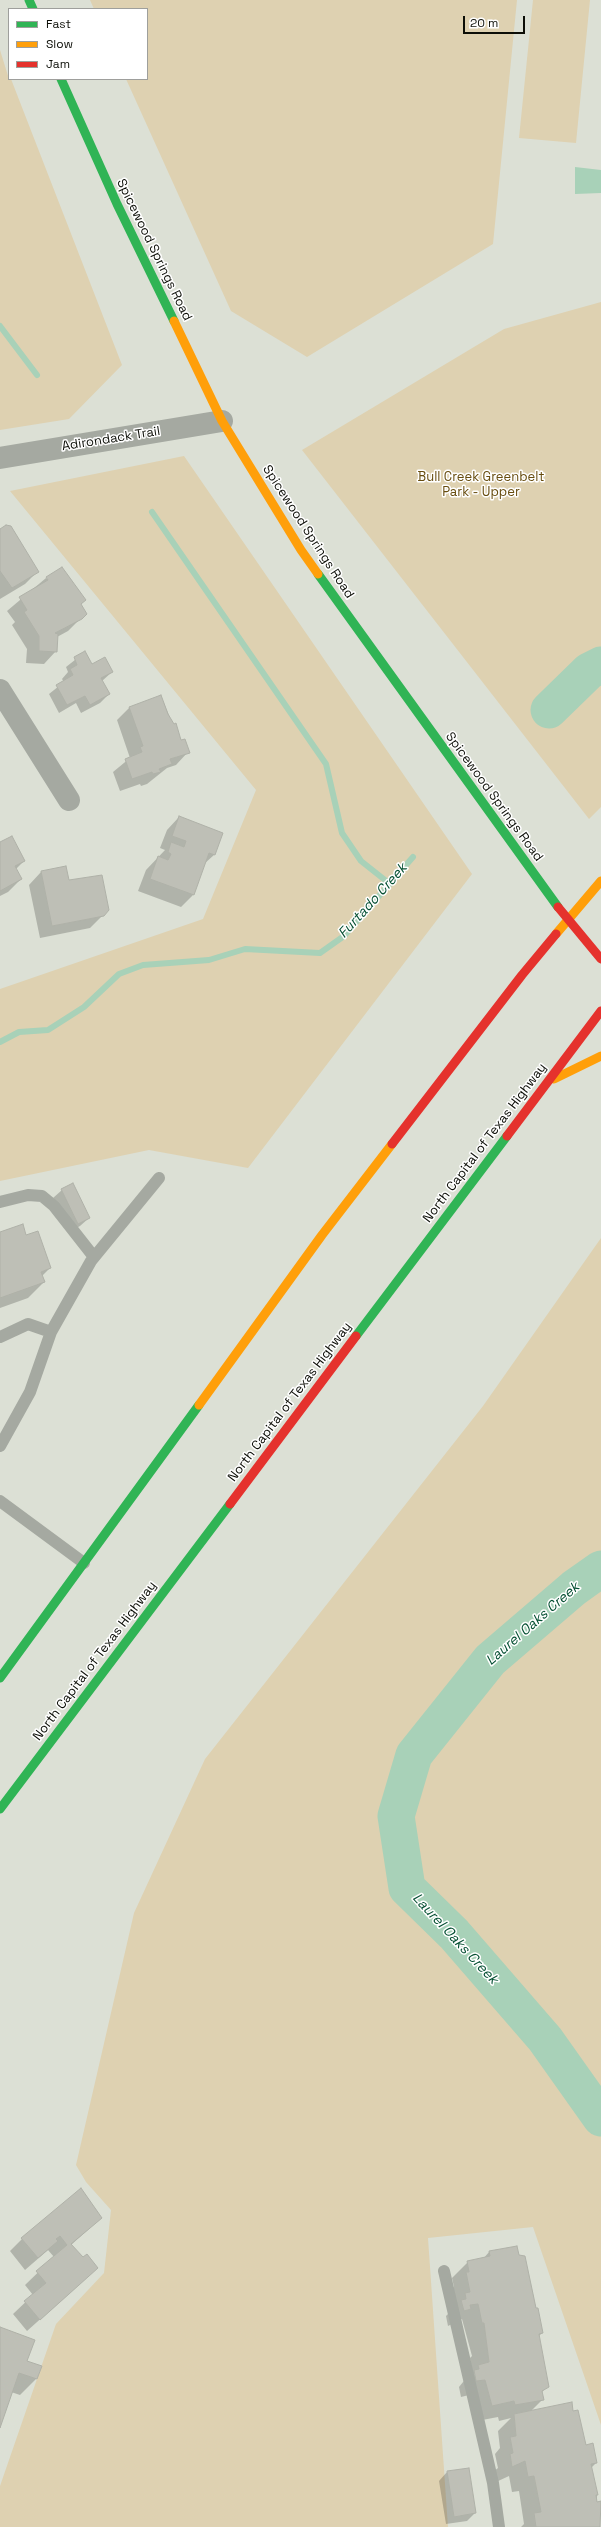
<!DOCTYPE html>
<style>
body{margin:0}
#map{position:relative;width:601px;height:2527px;overflow:hidden;background:#dce0d5;font-family:"Space Grotesk",sans-serif}
canvas{display:block}
.legend{position:absolute;left:8px;top:8px;width:140px;height:72px;box-sizing:border-box;background:#fff;border:1px solid #9e9f9c;margin:0;padding:5px 7px;list-style:none;font-size:12px;color:#0c0e07}
.legend li{display:flex;align-items:center;gap:8px;height:20px}
.legend b{width:20px;border:1px solid #9e9f9c}
.scale{position:absolute;left:463px;top:16px;width:62px;height:18px;box-sizing:border-box;border:2px solid #0c0e07;border-top:0;padding-left:5px;font-size:12px;line-height:14px;white-space:nowrap;color:#0c0e07;-webkit-text-stroke:3px #fff;paint-order:stroke}
</style>
<div id="map">
<canvas width="601" height="2527"></canvas>
<ul class="legend">
<li><b style="height:5px;background:#30b455"></b>Fast</li>
<li><b style="height:5px;background:#ff9f0a"></b>Slow</li>
<li><b style="height:5px;background:#e5322d"></b>Jam</li>
</ul>
<div class="scale">20 m</div>
</div>
<script>
const ctx = document.querySelector('canvas').getContext('2d');
ctx.lineJoin = 'round';
function paint(path, color) { ctx.fillStyle = color; ctx.fill(path, 'evenodd'); }
const toPath = rows => new Path2D(rows.map(r => 'M' + r).join(''));
function stroke(path, color, width, dash) { ctx.strokeStyle = color; ctx.lineWidth = width; ctx.lineCap = dash ? 'butt' : 'round'; ctx.setLineDash(dash || []); ctx.stroke(path); }
function drawText(font, color, halo, rows, align = 'center') {
  ctx.font = font + ' "Space Grotesk",sans-serif'; ctx.lineWidth = 3; ctx.setLineDash([]); ctx.textBaseline = 'middle'; ctx.strokeStyle = halo; ctx.fillStyle = color; for (const [text, x, y, turn = 0] of rows) {
    ctx.save(); ctx.translate(x, y); ctx.rotate((+turn || 0) * Math.PI / 180); ctx.textAlign = isNaN(turn) ? turn : align; if (halo) ctx.strokeText(text, 0, 0); ctx.fillText(text, 0, 0); ctx.restore();
  }
}
paint(toPath([
 [90,0,517,0,493,244,307,357,231,311,126,79,147,79,147,9,94,9],
 [533,0,590,0,576,143,519,138],
 [0,50,9,79,11,79,122,365,69,419,0,430],
 [601,302,601,807,589,819,302,450,504,329],
 [184,456,472,874,248,1168,149,1150,0,1181,0,989,203,919,256,790,10,491],
 [601,1238,601,2425,533,2227,428,2238,448,2527,0,2527,0,2486,56,2324,104,2273,111,2210,86,2182,76,2165,134,1913,205,1759,483,1406]
]), '#ded1b1');
paint(toPath([
 [575,167,601,170,601,193,575,194]
]), '#a8d1b8');
paint(toPath([
 [0,530,37,572,25,584,0,599],
 [46,578,85,600,80,605,81,618,68,631,57,637,56,651,44,664,26,663,27,649,12,625,15,622,7,611],
 [85,652,92,665,112,672,102,681,109,694,100,703,81,713,76,703,59,713,49,694,64,682,62,679,68,672,66,667],
 [161,696,180,742,188,752,176,765,167,768,147,784,141,786,140,784,120,791,113,772,130,758,117,720,129,708],
 [179,817,222,833,214,855,204,864,193,895,181,907,138,891,146,870,165,850,160,848,167,830],
 [0,843,24,861,16,869,21,879,8,892,0,896],
 [41,872,68,881,103,915,90,928,40,938,29,885],
 [62,1190,89,1218,80,1226,69,1232,53,1198],
 [0,1234,26,1236,50,1268,42,1276,44,1282,28,1298,0,1308],
 [101,2218,71,2245,84,2280,27,2331,13,2314,33,2295,25,2285,54,2257,48,2250,25,2270,10,2251,22,2239],
 [489,2252,524,2257,542,2333,538,2337,548,2386,541,2393,543,2399,530,2412,573,2412,586,2446,596,2463,591,2468,597,2494,597,2503,601,2502,599,2527,521,2527,524,2524,519,2491,512,2492,509,2476,496,2482,494,2471,498,2468,495,2454,500,2448,498,2431,511,2418,499,2421,498,2417,477,2421,469,2395,461,2397,459,2387,472,2371,470,2358,472,2356,462,2319,448,2326,446,2316,450,2312,454,2287,452,2278,468,2262,483,2259],
 [0,2329,26,2361,40,2366,36,2379,20,2395,11,2392,0,2425],
 [447,2472,475,2513,467,2521,446,2524,439,2481]
]), '#0003');
stroke(toPath([
 [0,326,37,375],
 [152,512,326,764,342,833,361,861,390,884],
 [0,1042,19,1032,48,1030,84,1007,119,974,143,965,209,960,245,949,320,953,344,936,413,857]
]), '#a8d1b8', 6);
stroke(toPath([
 [549,710,589,671,601,665],
 [601,1569,574,1588,490,1660,414,1755,396,1816,407,1888,454,1934,545,2039,601,2118]
]), '#a8d1b8', 37);
const building = toPath([
 [6,525,11,526,39,572,12,588,0,571,0,529,6,525],
 [62,567,86,600,81,604,87,614,82,619,55,633,58,634,57,652,39,651,39,636,24,612,27,610,19,597,48,580,46,577,62,567],
 [85,651,92,664,105,657,113,672,101,678,110,694,90,705,85,696,67,705,56,685,73,675,70,669,77,665,74,657,85,651],
 [161,695,168,714,174,724,176,723,181,740,185,739,190,753,170,759,172,764,159,769,161,772,153,774,152,772,132,779,125,759,142,752,140,747,143,746,129,707,161,695],
 [179,816,223,833,215,855,209,853,194,895,150,879,158,856,168,860,171,854,168,852,171,842,184,847,186,841,172,836,179,816],
 [12,836,25,861,15,866,22,879,0,891,0,842,12,836],
 [66,866,69,880,102,875,109,910,104,916,52,926,41,871,66,866],
 [73,1183,90,1218,78,1224,61,1189,73,1183],
 [23,1224,26,1235,38,1231,51,1268,41,1272,45,1282,0,1298,0,1232,23,1224],
 [81,2188,102,2218,71,2244,83,2257,87,2254,98,2268,40,2320,24,2301,46,2283,36,2271,67,2245,60,2236,56,2239,58,2241,38,2258,21,2238,81,2188],
 [517,2246,519,2255,525,2256,536,2308,538,2308,543,2333,539,2334,549,2387,542,2391,544,2400,515,2405,514,2401,492,2406,485,2380,476,2381,474,2370,479,2369,478,2365,489,2362,484,2323,482,2323,478,2304,470,2305,471,2309,464,2311,461,2300,466,2299,465,2293,470,2292,466,2272,469,2272,467,2261,490,2256,489,2251,517,2246],
 [0,2327,35,2340,27,2361,42,2366,37,2379,19,2373,0,2428,0,2327],
 [572,2402,573,2411,578,2410,586,2445,593,2443,597,2463,591,2464,598,2495,596,2495,597,2502,601,2501,600,2527,536,2527,534,2513,541,2512,534,2476,528,2477,525,2461,512,2467,510,2454,513,2453,510,2437,516,2436,514,2414,572,2402],
 [469,2468,476,2513,454,2517,447,2471,469,2468]
]);
paint(building, '#bebfb6');
stroke(building, '#afb1a8', 1);
stroke(toPath([
 [0,1202,28,1195,42,1196,54,1206,94,1257],
 [51,1332,91,1261,159,1178],
 [0,1337,28,1324,51,1332,30,1392,0,1446],
 [0,1501,84,1563],
 [444,2271,493,2483,499,2527]
]), '#a5a9a1', 12);
stroke(toPath([
 [0,458,222,421],
 [0,690,69,800]
]), '#a5a9a1', 22);
stroke(toPath([
 [29,0,33,9],
 [61,79,117,204,174,321],
 [318,574,558,907],
 [356,1336,507,1136],
 [0,1678,199,1405],
 [0,1809,230,1504]
]), '#30b455', 9);
stroke(toPath([
 [174,321,222,421,301,550,318,574],
 [556,934,601,881],
 [554,1079,601,1056],
 [199,1405,322,1235,392,1144]
]), '#ff9f0a', 9);
stroke(toPath([
 [558,907,601,959],
 [507,1136,601,1011],
 [392,1144,522,975,556,934],
 [230,1504,356,1336]
]), '#e5322d', 9);
drawText('13px', '#0c0e07', '#fff', [
 ["Spicewood Springs Road",154,250,64],
 ["Adirondack Trail",111,439,-9],
 ["Spicewood Springs Road",308,532,57],
 ["Spicewood Springs Road",494,797,54],
 ["North Capital of Texas Highway",485,1143,-53],
 ["North Capital of Texas Highway",290,1402,-53],
 ["North Capital of Texas Highway",95,1661,-53]
]);
drawText('13px', '#674c0e', '#fff', [
 ["Bull Creek Greenbelt",481,477],
 ["Park - Upper",481,492]
]);
drawText('italic 14px', '#044f32', '#fff', [
 ["Furtado Creek",373,901,-48],
 ["Laurel Oaks Creek",533,1624,-41],
 ["Laurel Oaks Creek",455,1939,47]
]);
</script>
